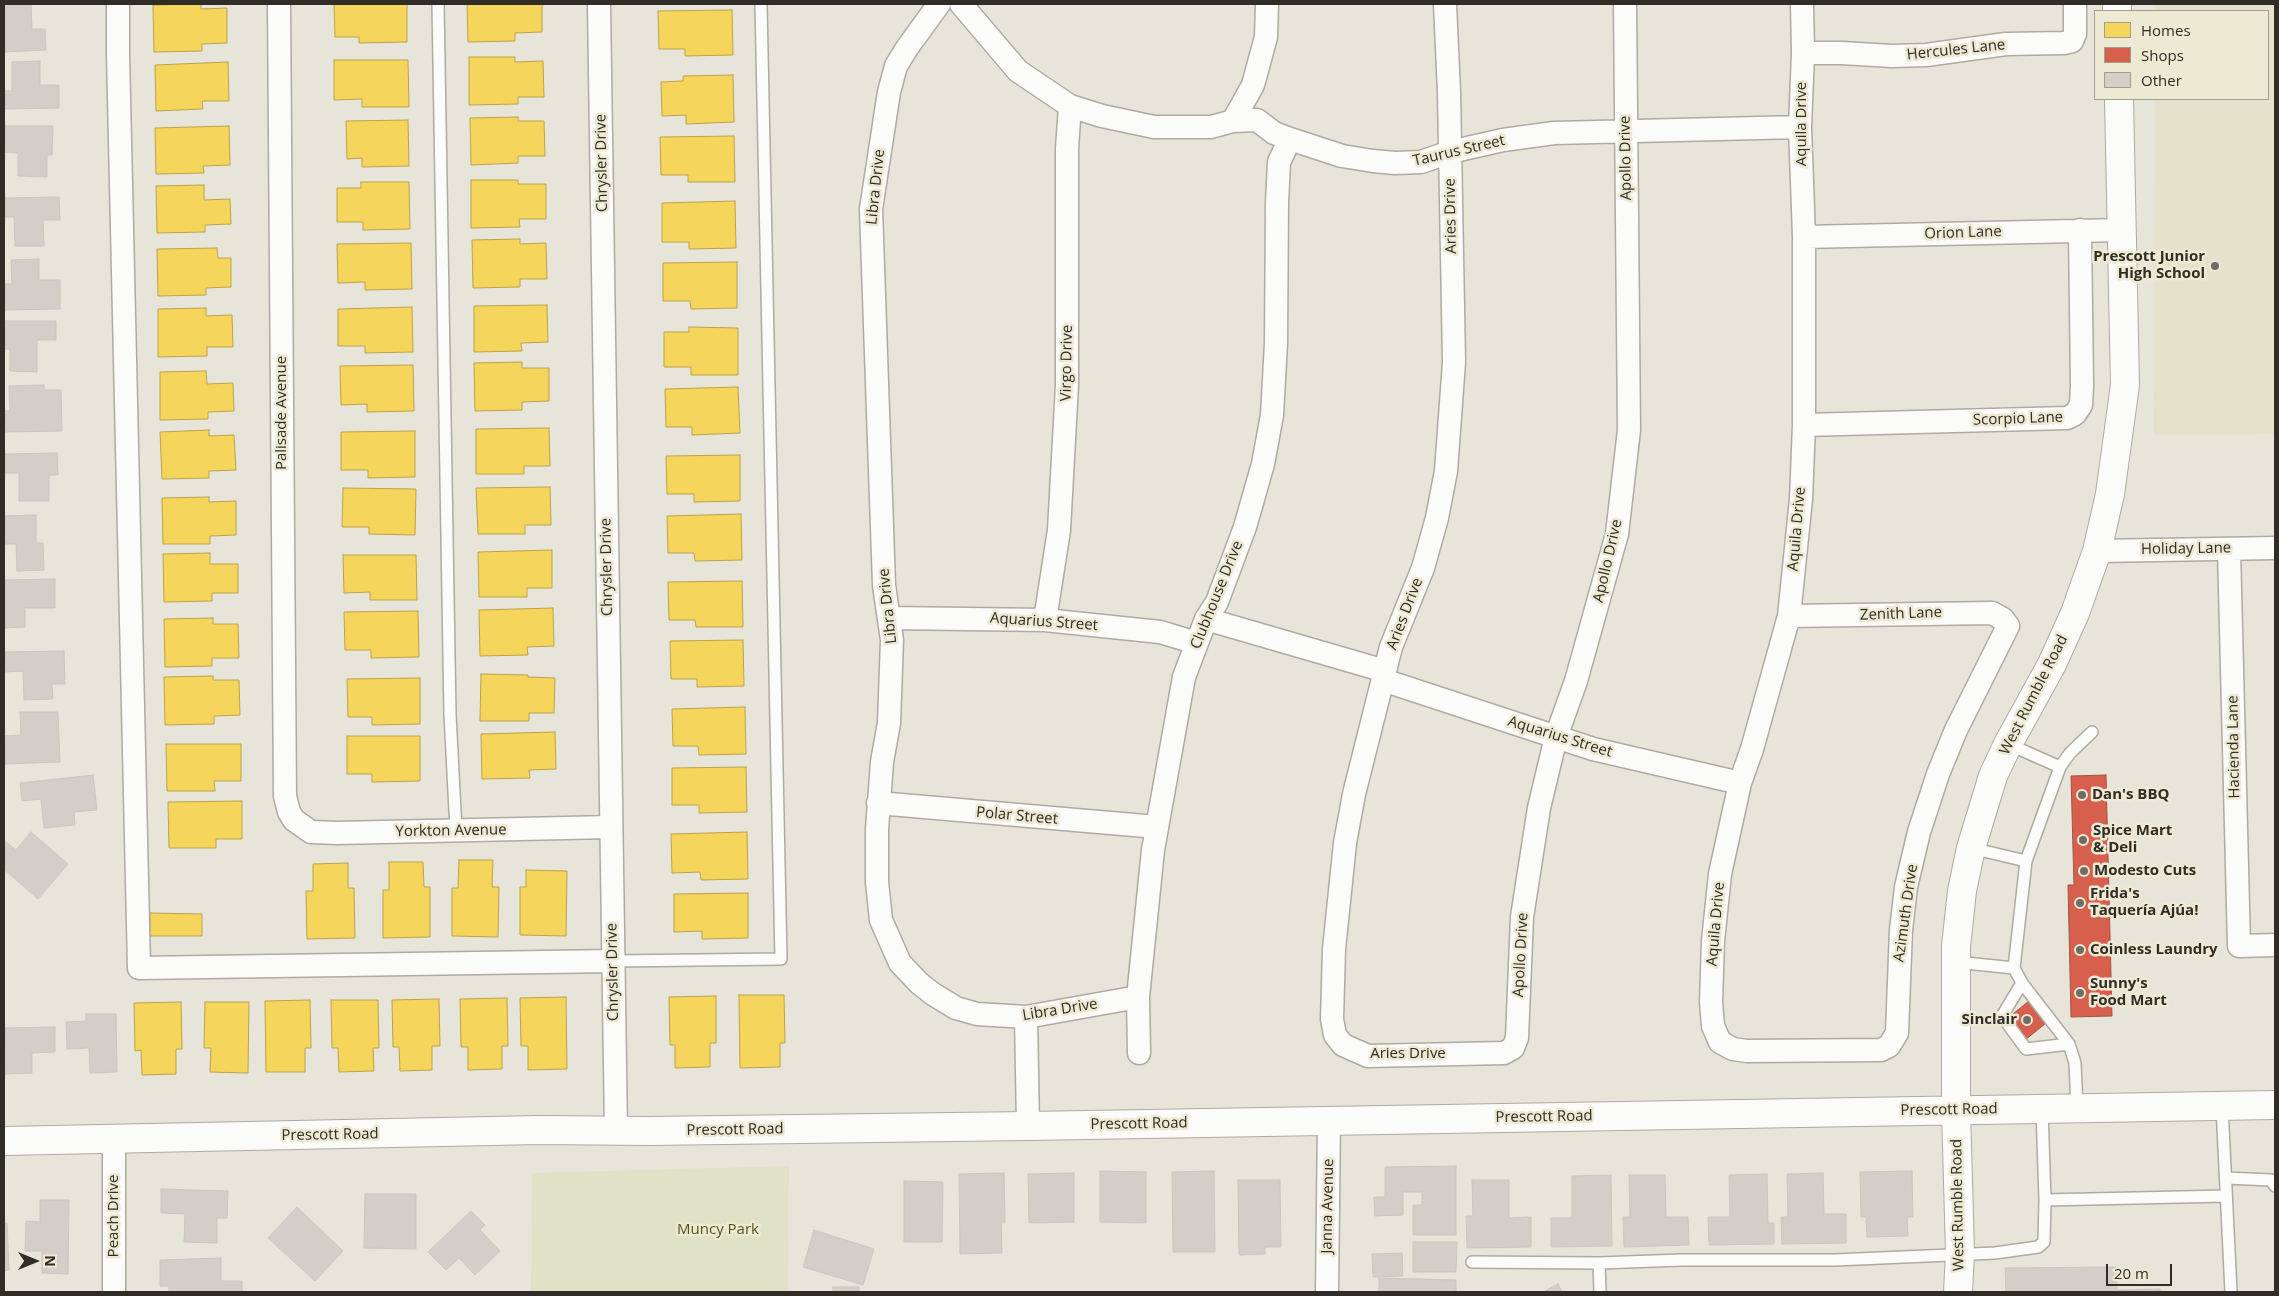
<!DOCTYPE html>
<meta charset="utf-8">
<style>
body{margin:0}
#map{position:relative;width:2279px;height:1296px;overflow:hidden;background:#e7e5d9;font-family:"Open Sans",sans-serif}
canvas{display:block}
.frame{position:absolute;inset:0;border:5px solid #2f2d25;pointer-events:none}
.legend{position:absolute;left:2094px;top:10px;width:175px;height:90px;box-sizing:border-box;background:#ede9d3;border:1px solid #a19e8d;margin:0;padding:6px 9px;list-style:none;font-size:15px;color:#2f2d25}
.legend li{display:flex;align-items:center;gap:10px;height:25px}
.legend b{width:25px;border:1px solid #a19e8d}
.north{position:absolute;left:10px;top:1236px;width:50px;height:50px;-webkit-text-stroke:4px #ede9d3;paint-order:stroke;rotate:90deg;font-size:14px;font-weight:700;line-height:20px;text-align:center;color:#2f2d25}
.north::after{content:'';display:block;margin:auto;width:18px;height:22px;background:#2f2d25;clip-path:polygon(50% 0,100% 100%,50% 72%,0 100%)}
.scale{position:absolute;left:2106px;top:1264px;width:66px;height:22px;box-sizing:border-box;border:2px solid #2f2d25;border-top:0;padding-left:6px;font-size:15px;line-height:18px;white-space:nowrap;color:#2f2d25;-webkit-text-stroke:4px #ede9d3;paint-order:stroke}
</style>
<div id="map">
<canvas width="2279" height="1296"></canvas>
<div class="frame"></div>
<ul class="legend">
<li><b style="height:14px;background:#f6d55c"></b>Homes</li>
<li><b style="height:14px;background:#d6604d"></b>Shops</li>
<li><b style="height:14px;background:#d4cec8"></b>Other</li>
</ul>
<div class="north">N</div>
<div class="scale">20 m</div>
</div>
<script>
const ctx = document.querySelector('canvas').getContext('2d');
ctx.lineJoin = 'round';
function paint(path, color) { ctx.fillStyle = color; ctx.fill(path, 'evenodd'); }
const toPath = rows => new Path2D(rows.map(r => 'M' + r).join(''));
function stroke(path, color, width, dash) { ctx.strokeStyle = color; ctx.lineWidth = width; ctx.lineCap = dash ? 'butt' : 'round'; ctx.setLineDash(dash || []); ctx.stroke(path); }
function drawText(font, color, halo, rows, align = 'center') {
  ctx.font = font + ' "Open Sans",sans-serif'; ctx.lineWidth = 5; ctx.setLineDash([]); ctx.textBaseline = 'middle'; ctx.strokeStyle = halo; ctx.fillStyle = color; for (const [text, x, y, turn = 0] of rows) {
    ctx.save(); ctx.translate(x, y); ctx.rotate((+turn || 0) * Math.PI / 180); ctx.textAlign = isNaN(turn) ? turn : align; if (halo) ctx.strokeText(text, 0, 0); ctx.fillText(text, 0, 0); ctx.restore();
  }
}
paint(toPath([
 [2155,4,2275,4,2275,434,2154,435,2155,99,2268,99,2268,11,2155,11]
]), '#e5e1cb');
paint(toPath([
 [789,1166,788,1292,531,1292,532,1173]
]), '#dfe2c6');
const homes = toPath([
 [201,4,201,9,227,8,227,43,202,44,202,51,154,52,153,5,201,4],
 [334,4,407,4,407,42,359,43,359,37,335,37,334,4],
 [467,4,542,4,542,32,515,33,515,41,468,42,467,4],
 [732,10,733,55,685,56,685,49,659,49,658,11,732,10],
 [469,57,515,57,515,62,543,61,544,97,518,97,518,104,469,105,469,57],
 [334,60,408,60,409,107,362,107,362,99,334,100,334,60],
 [228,62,229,101,202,101,203,109,156,111,155,65,228,62],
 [733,75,734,122,686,124,686,115,662,116,661,82,683,81,683,76,733,75],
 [518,117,518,121,544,121,545,156,518,156,518,163,471,165,470,118,518,117],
 [408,120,409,166,362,167,362,158,347,159,346,121,408,120],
 [229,126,230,165,203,166,204,173,156,174,155,128,229,126],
 [734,136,735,182,688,182,688,175,661,175,660,137,734,136],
 [471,180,518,180,518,184,546,184,546,219,519,219,520,227,471,228,471,180],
 [361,182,409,182,410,229,363,230,363,222,337,222,337,188,361,188,361,182],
 [204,185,204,200,230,199,231,224,205,225,205,232,157,233,156,186,204,185],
 [735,201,736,248,689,249,689,242,662,242,662,203,735,201],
 [520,239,520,244,546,243,547,279,520,279,520,287,473,288,472,240,520,239],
 [411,243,412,289,365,290,365,282,338,283,337,244,411,243],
 [217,248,218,258,231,258,231,287,206,288,206,295,158,296,157,249,217,248],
 [737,262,737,308,691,309,690,301,663,301,663,263,737,262],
 [547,305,548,342,521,343,522,351,474,352,474,306,547,305],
 [412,307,413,352,365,353,365,346,338,346,338,309,412,307],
 [206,308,206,316,232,315,233,347,207,347,207,356,158,357,158,309,206,308],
 [689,327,738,328,738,375,691,375,691,367,664,367,664,332,689,332,689,327],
 [522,362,522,368,549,368,549,401,522,402,522,410,475,411,474,363,522,362],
 [413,365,414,411,367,412,367,404,341,405,340,366,413,365],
 [206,371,207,384,233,383,234,411,208,412,208,419,160,420,160,372,206,371],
 [738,387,740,433,692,435,692,427,666,427,665,389,738,387],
 [549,428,550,466,524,466,524,474,476,474,476,429,549,428],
 [209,430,209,436,234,435,236,470,209,471,209,478,162,479,160,432,209,430],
 [415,431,415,477,368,478,368,470,341,470,341,432,415,431],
 [740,455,740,501,694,502,694,494,667,494,666,456,740,455],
 [550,487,551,525,525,525,525,534,478,534,476,488,550,487],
 [343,488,416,489,415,535,369,534,369,527,342,527,343,488],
 [209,497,209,502,236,501,236,535,210,536,210,544,163,544,162,498,209,497],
 [741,514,742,560,695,561,694,553,668,553,667,516,741,514],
 [552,550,552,588,527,588,527,597,479,597,478,552,552,550],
 [210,553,210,564,238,564,238,593,212,593,212,601,164,602,163,554,210,553],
 [343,555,416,555,417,600,370,600,370,592,344,593,343,555],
 [742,581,743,627,696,627,695,620,669,620,668,582,742,581],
 [553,608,554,646,527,647,528,655,480,656,479,610,553,608],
 [418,611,419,657,371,658,371,650,345,650,344,612,418,611],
 [213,618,213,624,238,624,239,658,212,658,212,666,165,667,164,619,213,618],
 [743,640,744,686,697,687,697,679,671,679,670,641,743,640],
 [481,674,528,675,528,677,555,678,554,713,529,713,529,721,480,721,481,674],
 [213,676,213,680,239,680,240,715,214,716,214,724,165,725,164,677,213,676],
 [420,678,420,724,372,725,372,717,348,717,347,679,420,678],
 [745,707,746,754,699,755,698,746,673,746,672,709,745,707],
 [555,732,556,769,529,770,530,778,482,779,481,734,555,732],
 [347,736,420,736,420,781,372,782,372,774,347,774,347,736],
 [166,744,241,744,241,781,214,781,215,791,167,791,166,744],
 [746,767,747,812,699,813,699,805,672,805,672,768,746,767],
 [242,801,242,839,216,839,216,848,169,848,168,802,242,801],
 [747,832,748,879,701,880,700,872,672,873,671,834,747,832],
 [459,860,493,860,492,887,499,887,498,937,452,936,452,888,458,888,459,860],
 [389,862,423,862,424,887,430,887,430,937,383,938,383,890,389,890,389,862],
 [348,863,348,888,354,888,355,938,307,939,306,891,313,891,313,864,348,863],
 [526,870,567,871,566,936,520,935,520,887,526,887,526,870],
 [748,893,748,938,702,939,702,931,674,932,674,894,748,893],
 [150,913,202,914,202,936,150,936,150,913],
 [739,995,784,995,785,1043,780,1043,780,1067,740,1068,739,995],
 [716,996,716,1043,710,1043,710,1067,675,1068,675,1045,670,1045,669,997,716,996],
 [566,997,567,1069,528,1070,528,1046,521,1046,520,998,566,997],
 [507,998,508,1046,502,1046,502,1069,468,1070,468,1047,461,1047,460,999,507,998],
 [439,999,440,1046,432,1046,432,1070,400,1071,399,1047,393,1047,392,1000,439,999],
 [310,1000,311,1048,305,1048,305,1072,266,1072,265,1001,310,1000],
 [331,1000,378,1000,379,1048,373,1048,374,1071,339,1072,338,1048,332,1048,331,1000],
 [181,1002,182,1049,176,1049,176,1074,142,1075,141,1050,135,1051,134,1003,181,1002],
 [205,1002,249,1002,248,1073,210,1072,211,1048,204,1048,205,1002]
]);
paint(homes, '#f6d55c');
stroke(homes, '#baa34c', 1);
const shops = toPath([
 [2106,775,2112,1016,2071,1017,2068,885,2074,885,2071,776,2106,775],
 [2029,1001,2046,1023,2025,1040,2008,1018,2029,1001]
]);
paint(shops, '#d6604d');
stroke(shops, '#a45141', 1);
const building = toPath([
 [4,4,31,4,32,29,45,29,46,50,4,52,4,4],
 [40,61,40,85,59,85,59,108,4,109,4,91,12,91,12,62,40,61],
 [4,126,53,126,52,155,47,155,47,177,18,176,18,153,4,152,4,126],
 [59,197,60,220,43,220,44,246,15,246,14,217,4,217,4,198,59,197],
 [39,259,39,280,60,280,60,309,4,310,4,284,12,284,11,260,39,259],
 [4,321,56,321,56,340,37,340,37,372,10,371,10,349,4,349,4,321],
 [44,385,44,390,61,390,62,431,4,432,4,411,10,411,9,386,44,385],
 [57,453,58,475,49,475,49,501,19,501,19,473,4,473,4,454,57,453],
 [36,515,36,543,43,543,44,570,17,571,16,544,4,544,4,516,36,515],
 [55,579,55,608,25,608,25,627,4,628,4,580,55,579],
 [64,651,65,684,52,684,53,699,24,700,23,671,4,672,4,652,64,651],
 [20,712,58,712,60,762,4,764,4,736,21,735,20,712],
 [93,775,97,810,74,812,75,825,44,828,41,799,22,801,20,783,93,775],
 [31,832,68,864,38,899,4,869,4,844,6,842,16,850,31,832],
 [86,1014,116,1014,117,1072,90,1073,89,1048,67,1049,66,1022,86,1021,86,1014],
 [55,1027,55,1052,32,1053,32,1073,5,1074,4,1028,55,1027],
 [1456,1166,1456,1235,1413,1235,1413,1205,1422,1205,1422,1192,1403,1192,1403,1215,1375,1216,1374,1197,1385,1197,1385,1167,1456,1166],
 [1100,1171,1146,1172,1146,1223,1100,1222,1100,1171],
 [1214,1171,1215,1252,1173,1252,1172,1172,1214,1171],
 [1912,1171,1913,1217,1907,1217,1908,1236,1867,1237,1866,1217,1861,1217,1860,1172,1912,1171],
 [1004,1173,1005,1222,1001,1222,1002,1253,960,1254,959,1174,1004,1173],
 [1074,1173,1074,1222,1029,1223,1028,1174,1074,1173],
 [1823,1173,1824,1214,1846,1214,1846,1243,1782,1244,1781,1217,1788,1217,1787,1174,1823,1173],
 [1767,1174,1768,1223,1774,1223,1774,1244,1709,1245,1708,1217,1730,1217,1729,1175,1767,1174],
 [1611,1175,1612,1246,1551,1247,1551,1218,1572,1218,1572,1176,1611,1175],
 [1629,1175,1665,1175,1666,1217,1688,1217,1689,1245,1624,1247,1623,1217,1630,1217,1629,1175],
 [1238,1180,1280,1180,1281,1247,1265,1247,1265,1254,1239,1255,1238,1180],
 [1472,1180,1509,1180,1509,1218,1531,1217,1531,1247,1467,1248,1466,1216,1473,1216,1472,1180],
 [904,1181,943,1182,942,1242,904,1242,904,1181],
 [161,1189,228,1191,227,1218,217,1218,217,1243,184,1242,185,1214,161,1213,161,1189],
 [365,1194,416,1194,416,1249,364,1248,365,1194],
 [40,1200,69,1200,68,1274,42,1273,42,1251,25,1251,26,1221,40,1222,40,1200],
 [297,1207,343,1251,315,1281,268,1238,297,1207],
 [471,1211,485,1225,480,1230,500,1251,475,1275,459,1258,446,1270,428,1252,471,1211],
 [4,1223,7,1223,9,1270,4,1271,4,1223],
 [814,1230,874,1249,863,1285,803,1267,814,1230],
 [1413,1242,1457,1242,1456,1272,1413,1272,1413,1242],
 [1402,1253,1403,1276,1373,1277,1372,1254,1402,1253],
 [221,1258,221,1281,242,1281,242,1292,169,1292,169,1286,160,1286,160,1260,221,1258],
 [2116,1267,2117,1290,2160,1289,2160,1292,2006,1292,2005,1268,2116,1267],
 [1379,1278,1456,1280,1456,1292,1379,1292,1379,1278],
 [1558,1284,1562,1292,1543,1292,1558,1284],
 [833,1287,859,1287,859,1292,833,1292,833,1287]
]);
paint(building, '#d4cec8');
stroke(building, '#cbc5bf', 1);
const lane = toPath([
 [438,4,450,714,456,831],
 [2008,744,2060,767],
 [1971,848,2026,861],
 [613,961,781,959,761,4],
 [1956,962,2014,968],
 [2022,983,2002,1016,2026,1049,2069,1044],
 [2222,1106,2231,1292],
 [2077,1108,2075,1063,2069,1044,2022,983,2014,968,2026,861,2060,767,2070,753,2092,732],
 [2042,1109,2045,1200,2226,1196],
 [2226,1178,2271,1180,2275,1186],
 [1472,1262,1599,1263],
 [1600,1292,1599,1263,1682,1260,1835,1260,1995,1253,2038,1247,2044,1242,2045,1200]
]);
const street = toPath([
 [118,4,118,54,139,968,613,961],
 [279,4,285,796,289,812,294,820,311,832,337,833,611,827],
 [599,4,616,1131],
 [939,4,907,48,896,66,889,92,871,209,884,585,892,640,889,723,882,762,877,829,877,882,881,920,900,963,919,983,933,994,956,1008,977,1014,1026,1017,1138,997],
 [961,4,1018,71,1070,106,1102,116,1154,127,1211,127,1233,121,1257,120,1274,133,1290,139,1342,156,1373,161,1395,163,1421,162,1450,152,1503,140,1554,133,1800,127],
 [1445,4,1449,92,1454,362,1446,471,1437,518,1423,568,1391,647,1354,794,1345,843,1334,949,1332,1019,1335,1035,1343,1045,1368,1056,1504,1053,1513,1048,1517,1038,1522,917,1539,808,1556,737,1576,681,1617,534,1629,430,1625,4],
 [1803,53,1841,53,1892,56,1926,55,2006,44,2064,43,2072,41,2075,34,2075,4],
 [1233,121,1253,85,1266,37,1267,4],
 [1804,237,2121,230],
 [1804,425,2067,418,2075,414,2081,405,2082,386,2080,230],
 [2229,549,2239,946,2275,945],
 [2097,551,2275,548],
 [1789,616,1992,613,2003,619,2008,626,1956,730,1938,774,1919,832,1906,887,1901,930,1897,1033,1889,1046,1881,1050,1747,1051,1733,1049,1720,1042,1713,1026,1711,1002,1713,941,1720,874,1740,783,1752,749,1789,616,1801,499,1804,425,1804,237,1800,127,1803,53,1802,4],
 [889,618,1045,620,1160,632,1197,643],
 [1206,619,1385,671],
 [1045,620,1059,530,1067,385,1067,148,1070,106],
 [1383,680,1593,749,1740,783],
 [878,803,1157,827],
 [1026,1017,1028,1126],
 [1139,1053,1138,997,1153,850,1184,677,1206,619,1217,602,1245,527,1263,464,1272,415,1276,343,1277,203,1279,162,1290,139],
 [114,1139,114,1292],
 [1327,1292,1329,1120]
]);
const secondary = toPath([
 [2117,4,2117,11],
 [4,1141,539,1130,649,1131,1028,1126,2275,1105],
 [1958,1292,1960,1253,1956,1110,1956,946,1962,891,1971,848,1993,776,2008,744,2052,664,2075,613,2097,551,2110,494,2125,385,2119,99]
]);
stroke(lane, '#adaba2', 14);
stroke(street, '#adaba2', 25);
stroke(secondary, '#adaba2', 30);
stroke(lane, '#fbfbf9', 11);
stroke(street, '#fbfbf9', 22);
stroke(secondary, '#fbfbf9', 28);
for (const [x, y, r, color] of [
 [2215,266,5,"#6f6d64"],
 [2082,795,5,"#6f6d64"],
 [2083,840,5,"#6f6d64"],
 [2084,871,5,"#6f6d64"],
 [2080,903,5,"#6f6d64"],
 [2080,950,5,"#6f6d64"],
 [2080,993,5,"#6f6d64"],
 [2027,1020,5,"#6f6d64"]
]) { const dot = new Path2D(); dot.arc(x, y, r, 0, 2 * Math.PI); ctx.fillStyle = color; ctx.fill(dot); stroke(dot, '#ede9d3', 2); }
drawText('15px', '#2f2d25', '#ede9d3', [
 ["Hercules Lane",1956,50,-6],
 ["Aquila Drive",1802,124,-90],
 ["Taurus Street",1459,151,-13],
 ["Apollo Drive",1626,158,-91],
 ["Chrysler Drive",602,163,-91],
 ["Libra Drive",876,187,-84],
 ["Aries Drive",1451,216,-91],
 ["Orion Lane",1963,233,-2],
 ["Virgo Drive",1067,363,-89],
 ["Palisade Avenue",282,413,-90],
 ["Scorpio Lane",2018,419,-2],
 ["Aquila Drive",1797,529,-85],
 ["Holiday Lane",2186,549,-1],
 ["Apollo Drive",1608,561,-77],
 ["Chrysler Drive",607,567,-91],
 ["Clubhouse Drive",1217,595,-68],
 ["Libra Drive",888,606,-96],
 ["Aries Drive",1405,614,-69],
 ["Zenith Lane",1901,614,-2],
 ["Aquarius Street",1044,622,4],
 ["West Rumble Road",2034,695,-63],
 ["Aquarius Street",1560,737,17],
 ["Hacienda Lane",2234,747,-91],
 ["Polar Street",1017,816,5],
 ["Yorkton Avenue",451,831,-1],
 ["Azimuth Drive",1906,913,-82],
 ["Aquila Drive",1716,924,-85],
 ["Apollo Drive",1521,955,-87],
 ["Chrysler Drive",613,972,-91],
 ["Libra Drive",1060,1010,-9],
 ["Aries Drive",1408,1054],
 ["Prescott Road",1949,1110,-1],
 ["Prescott Road",1544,1117,-1],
 ["Prescott Road",1139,1124,-1],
 ["Prescott Road",735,1130,-1],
 ["Prescott Road",330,1135,-1],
 ["West Rumble Road",1958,1205,-91],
 ["Janna Avenue",1328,1206,-89],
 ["Peach Drive",114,1216,-90]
]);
drawText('bold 15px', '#2f2d25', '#ede9d3', [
 ["Prescott Junior",2205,257,"right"],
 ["High School",2205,274,"right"],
 ["Dan's BBQ",2092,795],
 ["Spice Mart",2093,831],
 ["& Deli",2093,848],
 ["Modesto Cuts",2094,871],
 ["Frida's",2090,894],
 ["Taquería Ajúa!",2090,911],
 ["Coinless Laundry",2090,950],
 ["Sunny's",2090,984],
 ["Food Mart",2090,1001],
 ["Sinclair",2017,1020,"right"]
], 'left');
drawText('15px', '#515717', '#ede9d3', [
 ["Muncy Park",718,1230]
]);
</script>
